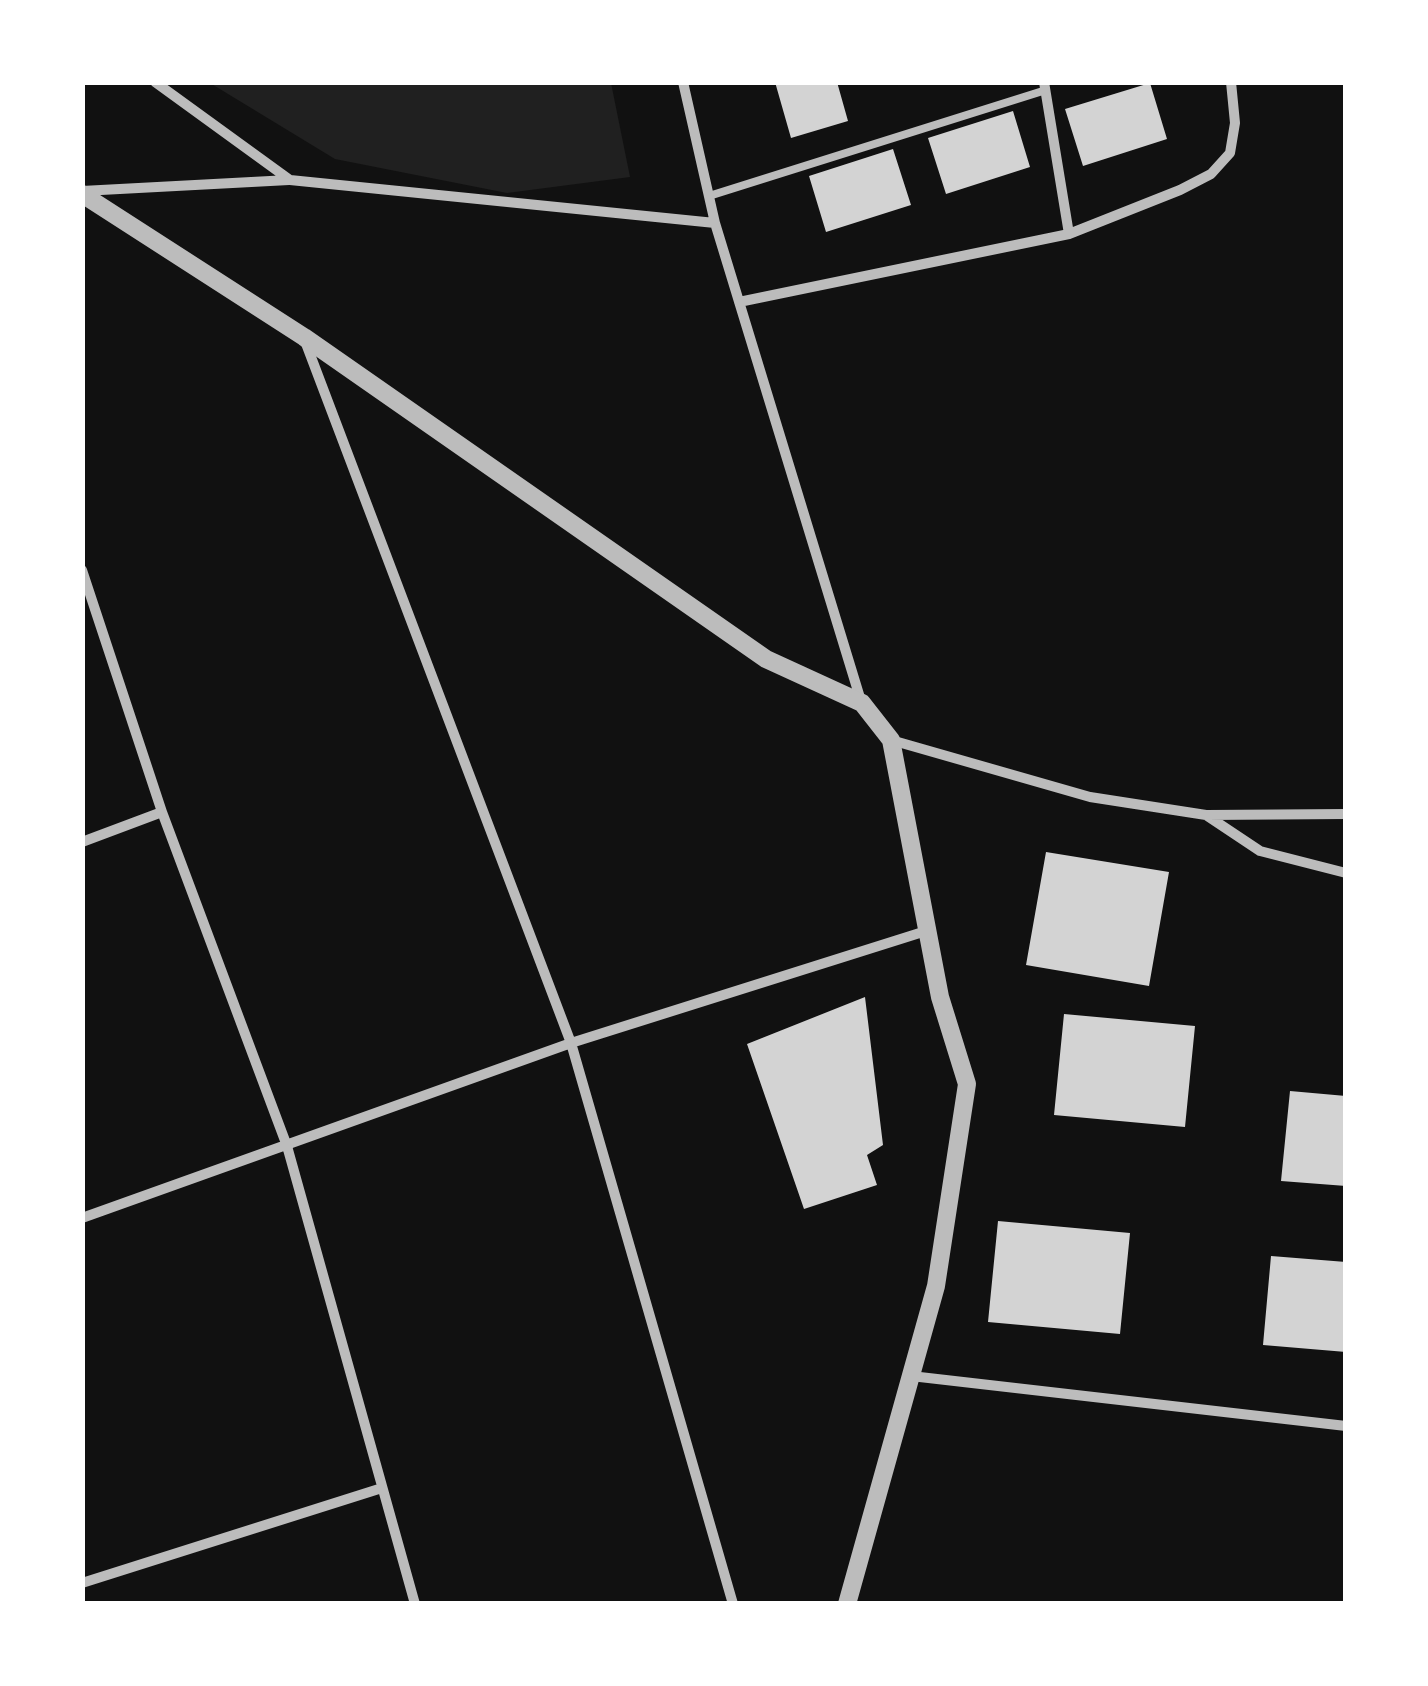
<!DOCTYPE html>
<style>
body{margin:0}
#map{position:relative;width:1428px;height:1686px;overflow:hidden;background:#111;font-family:"Alegreya Sans",sans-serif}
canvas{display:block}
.frame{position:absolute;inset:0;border:85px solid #fff;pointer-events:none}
</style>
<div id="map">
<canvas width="1428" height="1686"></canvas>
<div class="frame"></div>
</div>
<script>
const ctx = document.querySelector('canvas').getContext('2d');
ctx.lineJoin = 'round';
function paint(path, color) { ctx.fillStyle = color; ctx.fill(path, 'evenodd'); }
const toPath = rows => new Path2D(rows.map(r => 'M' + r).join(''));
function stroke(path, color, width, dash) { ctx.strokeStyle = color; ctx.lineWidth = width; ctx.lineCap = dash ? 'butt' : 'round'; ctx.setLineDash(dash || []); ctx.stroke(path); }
paint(toPath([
 [210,83,611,83,630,177,507,193,335,159]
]), '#202020');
paint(toPath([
 [775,82,837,82,848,121,791,138],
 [1150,83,1167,139,1083,166,1065,109],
 [1013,111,1030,167,946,194,928,138],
 [893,149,911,205,826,232,809,176],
 [1046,852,1169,872,1149,986,1026,965],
 [865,997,883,1145,867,1155,877,1185,804,1209,747,1044],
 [1064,1014,1195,1026,1185,1127,1054,1115],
 [1290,1091,1346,1096,1346,1186,1281,1181],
 [998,1221,1130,1233,1120,1334,988,1322],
 [1271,1256,1346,1262,1346,1352,1263,1345]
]), '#d3d3d3');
stroke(toPath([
 [709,196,1046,90]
]), '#bcbcbc', 8);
stroke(toPath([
 [155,82,290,180,715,223],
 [683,82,715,223,861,701],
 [1044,82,1069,234],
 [82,191,289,180],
 [739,302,1069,234,1180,190,1211,174,1230,153,1235,123,1231,82],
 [305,341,571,1043,733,1604],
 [82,570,162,812,287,1146,415,1604],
 [891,740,1090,797,1206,815,1260,851,1346,873],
 [1207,815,1346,814],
 [82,842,162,812],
 [82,1218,571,1043,926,931],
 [911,1376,1346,1426],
 [82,1583,382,1488]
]), '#bcbcbc', 10);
stroke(toPath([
 [82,194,304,337,766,659,862,703,891,740,940,997,967,1084,936,1286,847,1604]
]), '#bcbcbc', 18);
</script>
